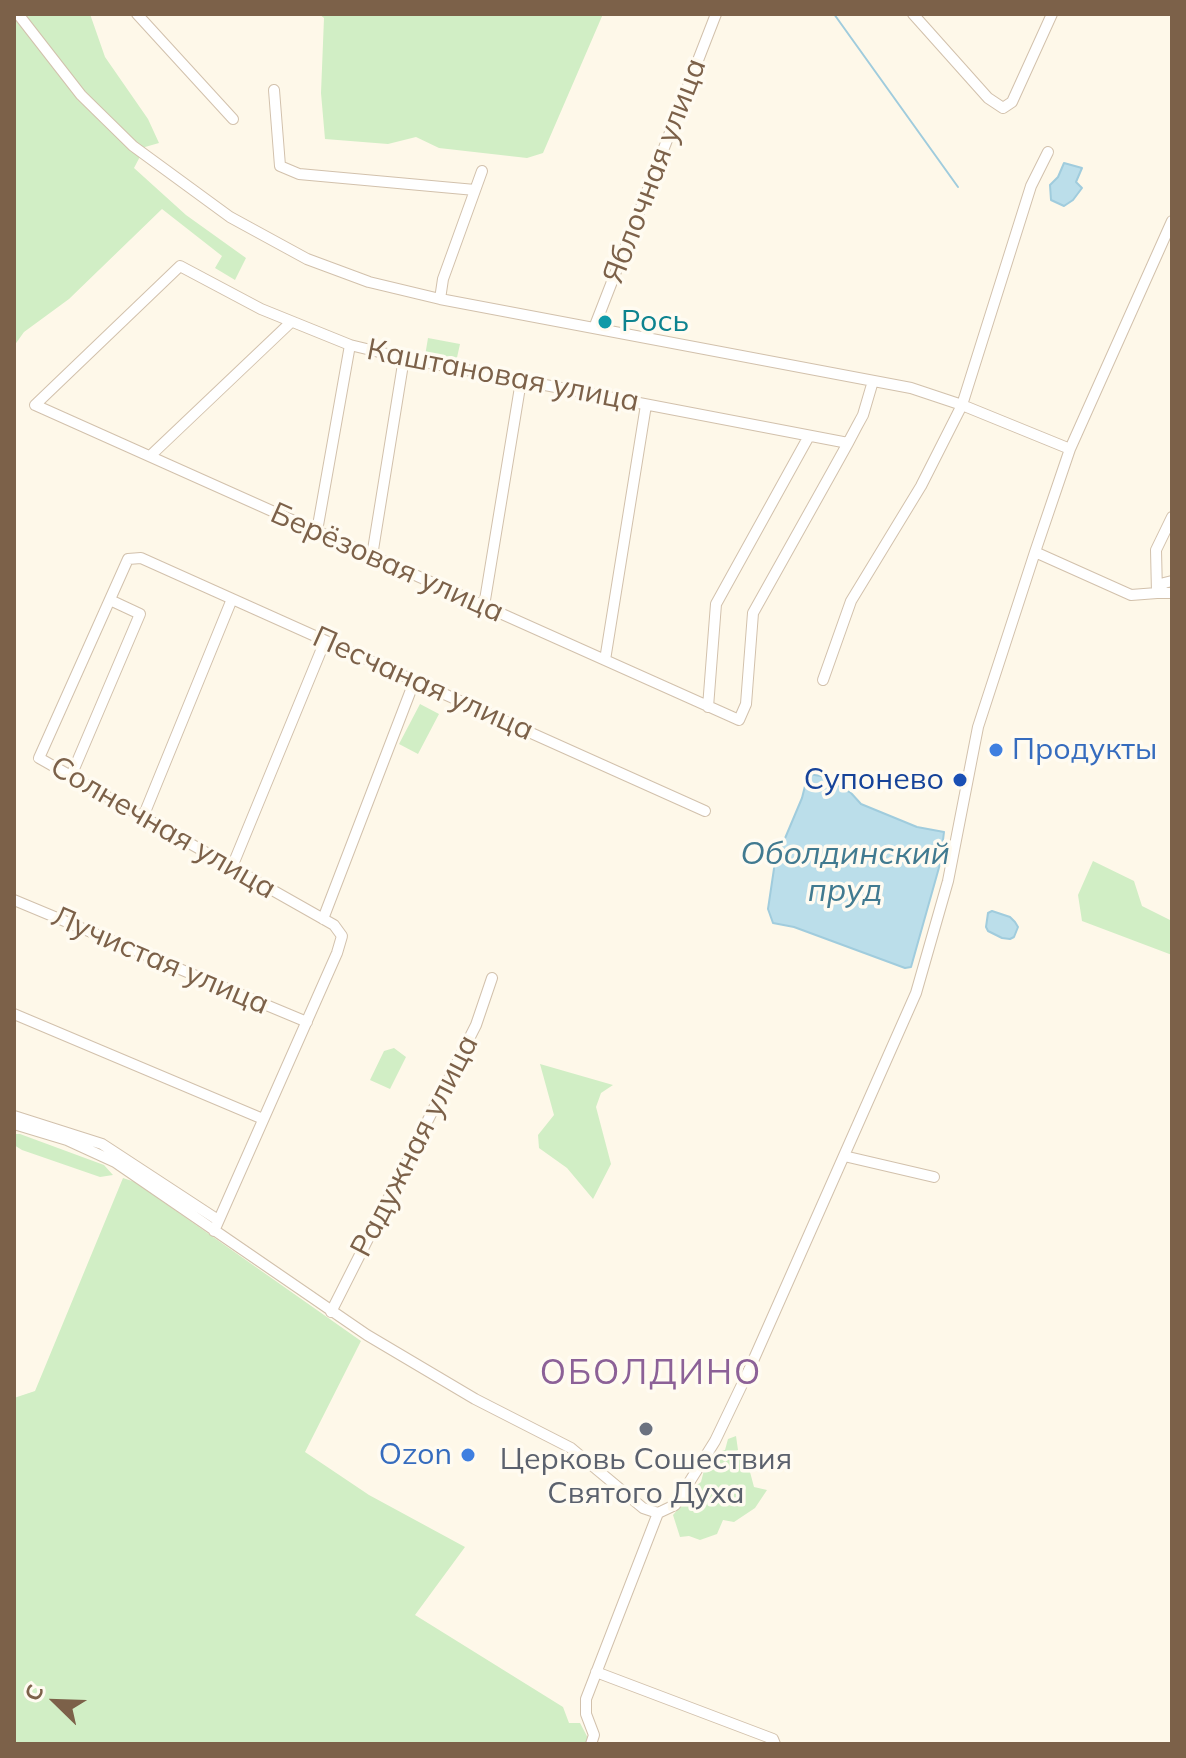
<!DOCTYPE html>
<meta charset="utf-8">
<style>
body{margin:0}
#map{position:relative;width:1186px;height:1758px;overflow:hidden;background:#fef8e9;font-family:Mulish,sans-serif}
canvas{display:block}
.frame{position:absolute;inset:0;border:16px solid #7c6149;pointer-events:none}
.north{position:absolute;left:16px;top:1662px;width:80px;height:80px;-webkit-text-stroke:6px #fffbf1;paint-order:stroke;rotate:293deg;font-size:22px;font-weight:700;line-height:32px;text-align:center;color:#7c6149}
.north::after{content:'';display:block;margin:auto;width:28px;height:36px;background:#7c6149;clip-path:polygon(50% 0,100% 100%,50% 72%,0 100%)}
</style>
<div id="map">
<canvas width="1186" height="1758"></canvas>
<div class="frame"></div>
<div class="north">С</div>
</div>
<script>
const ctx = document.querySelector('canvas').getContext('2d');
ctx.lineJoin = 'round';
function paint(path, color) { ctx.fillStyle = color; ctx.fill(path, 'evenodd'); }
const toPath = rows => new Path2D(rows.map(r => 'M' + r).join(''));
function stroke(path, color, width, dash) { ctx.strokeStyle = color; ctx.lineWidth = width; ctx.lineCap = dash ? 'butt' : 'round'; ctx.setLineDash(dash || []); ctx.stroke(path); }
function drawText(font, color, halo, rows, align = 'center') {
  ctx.font = font + ' Mulish,sans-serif'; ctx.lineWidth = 7; ctx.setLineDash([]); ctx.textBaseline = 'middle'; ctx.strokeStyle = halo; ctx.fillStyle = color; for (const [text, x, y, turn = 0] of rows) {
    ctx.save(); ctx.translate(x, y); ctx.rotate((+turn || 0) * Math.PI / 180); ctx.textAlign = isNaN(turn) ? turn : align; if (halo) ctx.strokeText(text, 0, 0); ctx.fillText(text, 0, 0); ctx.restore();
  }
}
paint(toPath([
 [14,14,90,14,105,57,148,119,159,143,145,147,134,168,186,215,246,258,235,280,215,268,222,256,162,209,69,299,24,332,14,346],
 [319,14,603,14,543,153,527,158,439,148,416,137,388,144,325,139,321,93,324,18],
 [428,338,460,344,456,362,425,356],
 [420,704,439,714,418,754,399,744],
 [1093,861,1134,881,1142,906,1172,921,1172,955,1082,921,1078,895],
 [394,1048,406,1057,390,1089,370,1080,384,1051],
 [540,1064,613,1085,601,1093,596,1107,611,1164,593,1199,567,1168,539,1148,538,1135,554,1115],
 [20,1134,104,1165,113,1175,100,1177,22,1150,14,1145,14,1134],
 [123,1178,135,1182,361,1341,305,1452,369,1495,465,1547,415,1615,563,1707,569,1723,580,1723,589,1740,587,1744,219,1744,217,1742,215,1744,14,1744,14,1398,35,1391],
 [736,1436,738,1450,733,1454,743,1461,750,1472,754,1487,767,1490,755,1508,734,1522,723,1520,717,1534,700,1540,689,1536,680,1537,673,1515,684,1502,686,1493,701,1482,704,1470,711,1464,714,1453,725,1450,728,1439]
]), '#d1eec5');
const water = toPath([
 [1064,163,1082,168,1076,182,1082,188,1073,200,1064,206,1051,200,1050,185,1058,177,1064,163],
 [808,774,821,776,851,793,861,804,917,827,944,832,940,864,911,967,905,968,794,927,773,923,768,909,775,862,802,798,808,774],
 [992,911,1010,917,1015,922,1018,927,1014,937,1010,939,1002,938,988,931,986,927,988,913,992,911]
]);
paint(water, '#bbdeea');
stroke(water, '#a0ccdd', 2);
stroke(toPath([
 [834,14,958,187]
]), '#a0ccdd', 2);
const minor = toPath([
 [18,14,81,95,133,146,230,217,307,259,369,282,440,299,911,388,962,405,1070,449],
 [137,14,233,119],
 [913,14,988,98,1003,108,1012,102,1052,14],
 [274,90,280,166,299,174,475,190],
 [440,299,443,279,482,171],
 [594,328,716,14],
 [848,443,404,358,350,345,261,309,180,266,35,405,739,720,746,704,753,613,833,470,848,443,857,426,863,415,873,381],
 [150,456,290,323],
 [1172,517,1156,550,1157,593,1172,593],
 [317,531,350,345],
 [1035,552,1131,595,1157,593,1164,583,1172,581],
 [372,556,404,358],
 [484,606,521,381],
 [605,660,646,405],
 [823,680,851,601,921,486,962,405,1031,186,1048,152],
 [708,707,716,604,809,436],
 [71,776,140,614,110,600],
 [143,817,232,599],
 [232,867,325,641],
 [14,900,307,1022],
 [323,919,414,682],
 [14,1014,263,1119],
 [14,1116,102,1144,218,1220],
 [14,1124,67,1140,115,1162,367,1335,475,1399,571,1448,643,1508,658,1513,675,1505,715,1441,749,1370,916,993,948,881,978,727,1035,552,1070,449,1172,221],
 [844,1156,934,1177],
 [214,1231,337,953,342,936,334,925,39,758,128,559,141,558,705,811],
 [331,1312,476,1025,492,978],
 [596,1672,773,1739,775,1744],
 [591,1744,594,1735,586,1714,586,1699,658,1513]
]);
stroke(minor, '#d2c1ac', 12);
stroke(minor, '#fff', 10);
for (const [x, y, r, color] of [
 [605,322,8,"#0f9aa8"],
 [996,750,8,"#3f7fe0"],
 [960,780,8,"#1a4fb4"],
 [646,1429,8,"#6b7280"],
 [468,1455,8,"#3f7fe0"]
]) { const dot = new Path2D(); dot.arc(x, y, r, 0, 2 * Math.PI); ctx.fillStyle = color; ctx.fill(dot); stroke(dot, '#fffbf1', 3); }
drawText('30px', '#7c6149', '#fffbf1', [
 ["Яблочная улица",655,171,-69],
 ["Каштановая улица",503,376,11],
 ["Берёзовая улица",387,563,24],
 ["Песчаная улица",423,684,24],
 ["Солнечная улица",163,828,30],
 ["Лучистая улица",160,961,23],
 ["Радужная улица",415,1146,-63]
]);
drawText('30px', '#0d838f', '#fffbf1', [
 ["Рось",621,322]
], 'left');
drawText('30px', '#366cbe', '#fffbf1', [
 ["Продукты",1012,750],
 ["Ozon",452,1455,"right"]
], 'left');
drawText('30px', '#164399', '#fffbf1', [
 ["Супонево",944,780]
], 'right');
drawText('30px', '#5b616d', '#fffbf1', [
 ["Церковь Сошествия",646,1460],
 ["Святого Духа",646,1494]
]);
drawText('italic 32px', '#417a90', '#fffbf1', [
 ["Оболдинский",845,854],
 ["пруд",845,891]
]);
ctx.letterSpacing = '2px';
drawText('34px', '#8c6197', '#fffbf1', [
 ["ОБОЛДИНО",651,1374]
]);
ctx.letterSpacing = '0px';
</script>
